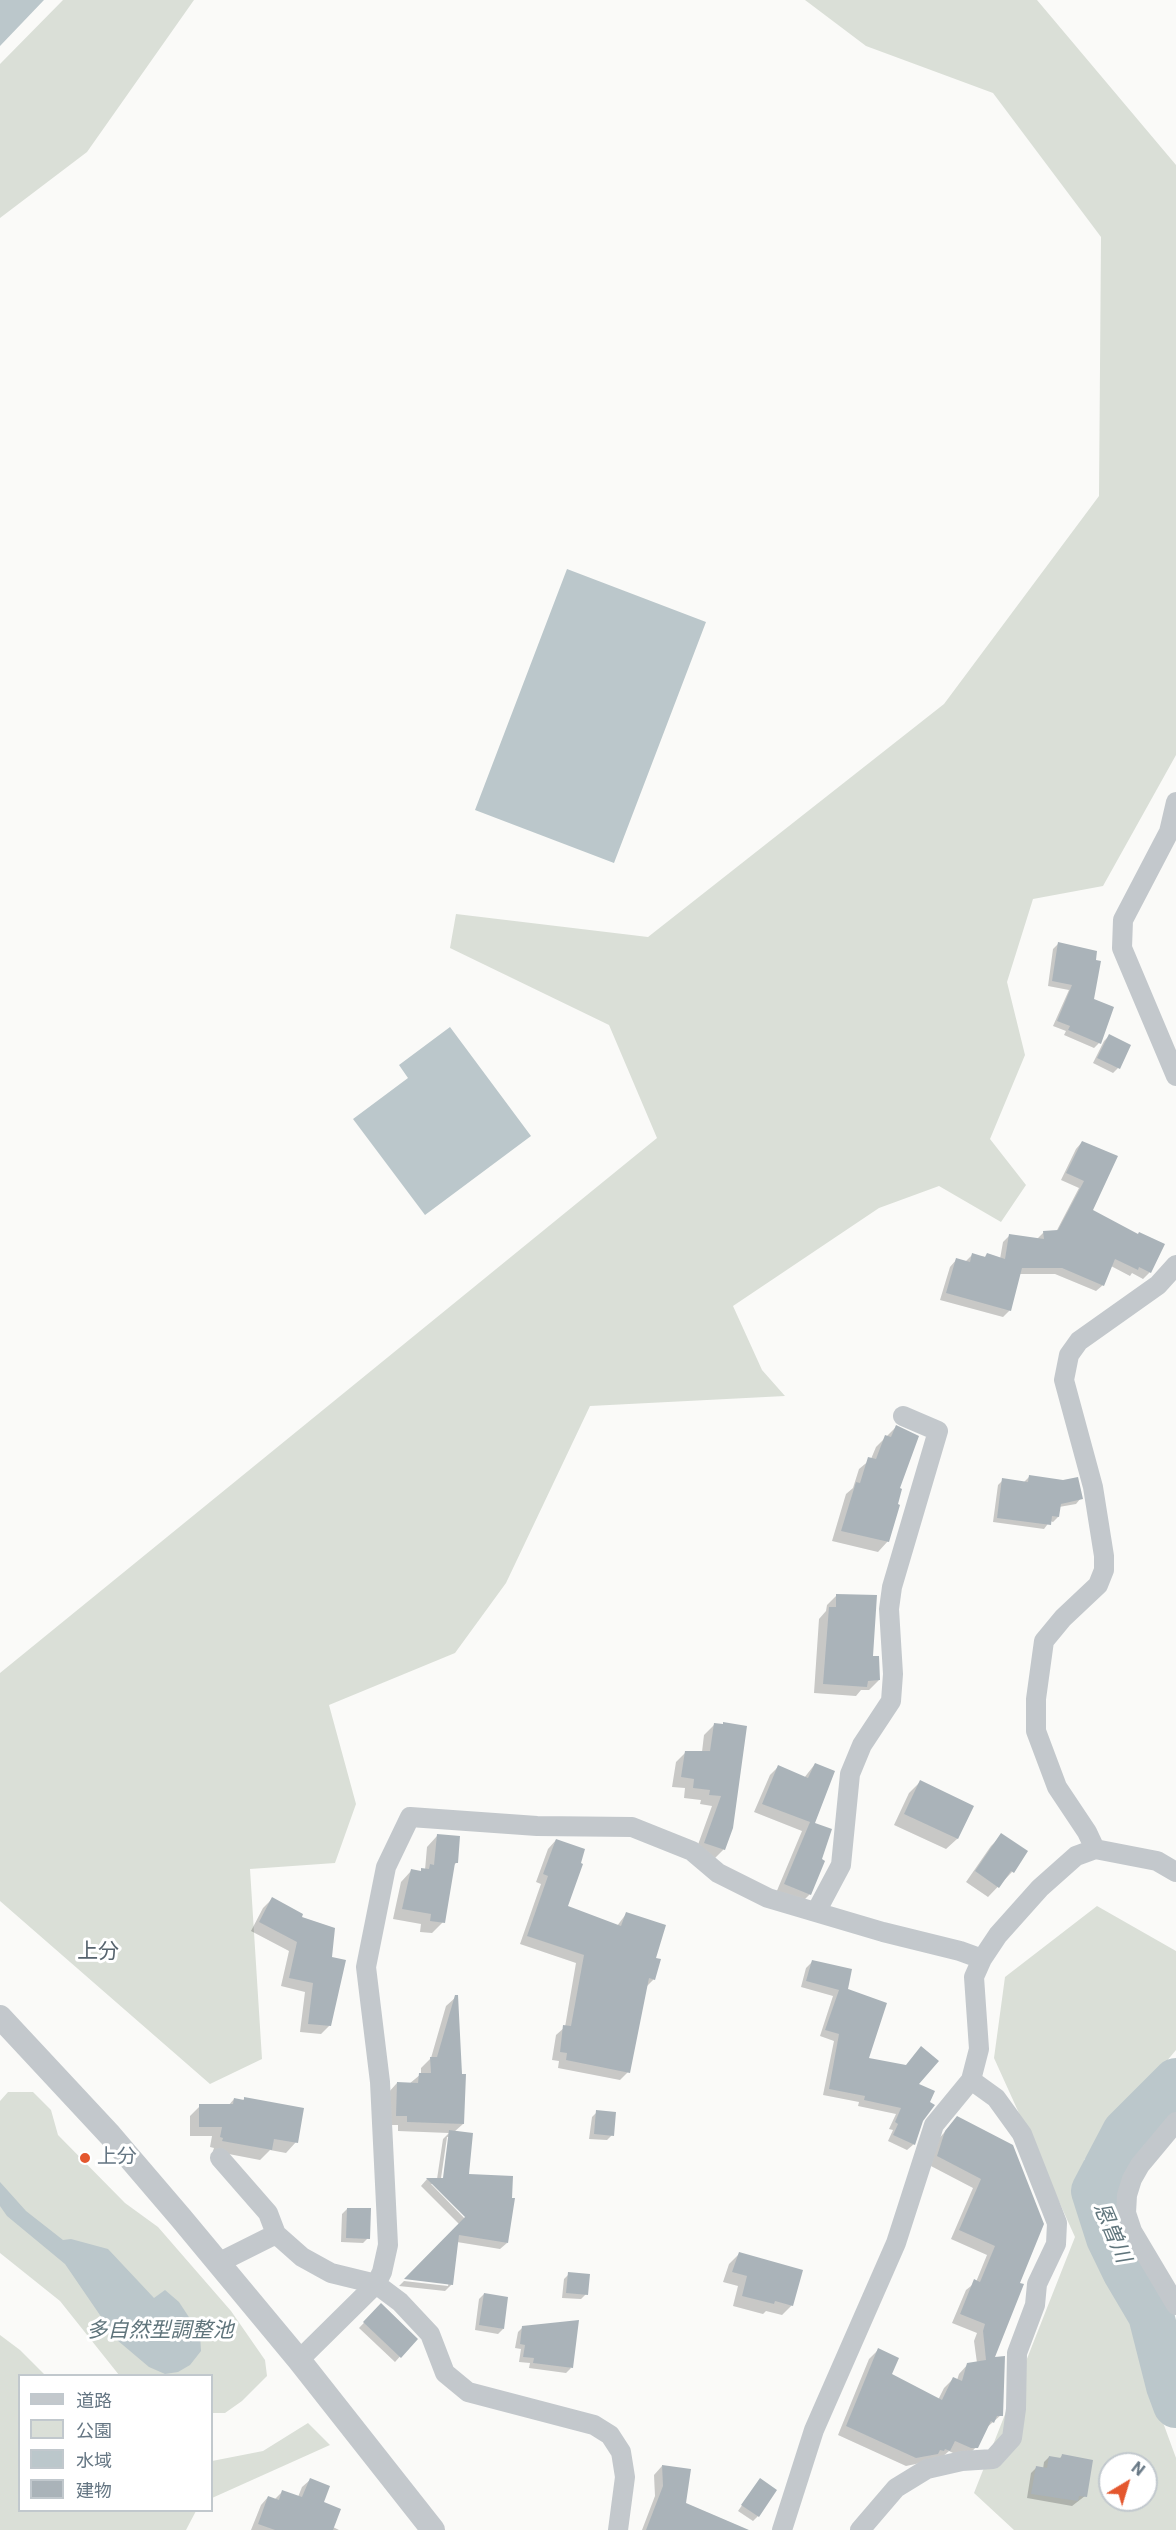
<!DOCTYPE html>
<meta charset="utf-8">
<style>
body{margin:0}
#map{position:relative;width:1176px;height:2530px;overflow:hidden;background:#fafaf8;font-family:Roboto,"Noto Sans JP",sans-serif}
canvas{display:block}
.legend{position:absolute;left:18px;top:2374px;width:195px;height:138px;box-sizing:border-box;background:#fff;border:2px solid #c1c8cd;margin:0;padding:8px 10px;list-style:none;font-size:18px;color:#657683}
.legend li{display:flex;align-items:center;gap:12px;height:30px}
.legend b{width:30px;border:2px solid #c1c8cd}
.north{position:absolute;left:1098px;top:2452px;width:60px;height:60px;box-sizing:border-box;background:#fff;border:2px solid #c1c8cd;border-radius:50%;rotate:38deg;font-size:16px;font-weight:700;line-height:24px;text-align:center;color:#657683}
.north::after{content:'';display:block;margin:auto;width:21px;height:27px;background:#e4572e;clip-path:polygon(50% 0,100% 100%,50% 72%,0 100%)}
</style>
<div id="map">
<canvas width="1176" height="2530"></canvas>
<ul class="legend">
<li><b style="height:8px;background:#c3c8cc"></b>道路</li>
<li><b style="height:16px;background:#dadfd7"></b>公園</li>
<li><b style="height:16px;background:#bbc7cb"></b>水域</li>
<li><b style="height:16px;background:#aab3b9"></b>建物</li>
</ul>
<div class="north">N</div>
</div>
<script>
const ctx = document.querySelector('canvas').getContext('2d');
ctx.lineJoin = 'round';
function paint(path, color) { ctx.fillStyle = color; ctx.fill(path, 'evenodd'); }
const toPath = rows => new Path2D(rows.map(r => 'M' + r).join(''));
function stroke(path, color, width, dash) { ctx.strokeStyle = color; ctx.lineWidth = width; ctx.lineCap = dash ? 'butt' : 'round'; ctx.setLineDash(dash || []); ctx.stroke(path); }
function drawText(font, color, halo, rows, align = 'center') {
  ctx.font = font + ' Roboto,"Noto Sans JP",sans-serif'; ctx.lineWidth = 6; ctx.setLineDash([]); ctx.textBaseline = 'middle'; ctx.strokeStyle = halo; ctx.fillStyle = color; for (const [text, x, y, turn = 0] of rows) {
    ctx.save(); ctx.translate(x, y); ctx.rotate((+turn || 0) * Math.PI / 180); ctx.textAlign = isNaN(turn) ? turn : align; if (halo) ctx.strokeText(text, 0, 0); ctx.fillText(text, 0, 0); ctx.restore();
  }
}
paint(toPath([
 [63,0,194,0,87,152,0,218,0,64],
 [805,0,1037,0,1176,165,1176,755,1103,886,1033,899,1007,982,1025,1055,990,1139,1026,1185,1001,1222,939,1186,879,1208,733,1306,762,1370,785,1396,590,1406,506,1583,455,1653,329,1705,356,1804,335,1863,250,1869,262,2059,210,2084,0,1901,0,1673,657,1138,609,1025,450,948,456,914,648,937,944,704,1099,496,1101,237,993,93,866,46],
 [1097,1906,1176,1951,1176,2050,1084,2160,1142,2365,1176,2458,1176,2530,1014,2530,974,2493,1075,2237,994,2058,1005,1977],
 [1110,2464,1146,2464,1146,2500,1110,2500],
 [8,2092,33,2092,51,2110,58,2135,125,2203,158,2227,231,2311,265,2360,267,2376,242,2401,225,2413,212,2413,212,2376,119,2375,60,2301,0,2253,0,2101],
 [0,2335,20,2350,45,2375,20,2376,20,2510,196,2511,186,2530,0,2530],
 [308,2423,330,2445,212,2498,212,2461,263,2451]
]), '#dadfd7');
paint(toPath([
 [0,0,44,0,0,46],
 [567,569,706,622,614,863,475,810],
 [450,1027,531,1136,425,1215,353,1119,408,1078,399,1065],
 [0,2182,26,2211,63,2240,71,2239,108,2249,154,2298,165,2290,179,2302,200,2334,201,2351,190,2365,178,2372,165,2374,149,2367,117,2340,65,2264,7,2216,0,2206]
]), '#bbc7cb');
paint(toPath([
 [1058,944,1092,1000,1099,1043,1094,1048,1064,1035,1066,1031,1053,1026,1069,990,1048,986,1053,949],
 [1109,1036,1118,1068,1113,1073,1093,1063,1104,1041],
 [1082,1142,1091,1211,1150,1272,1143,1279,1132,1273,1130,1276,1111,1266,1103,1285,1096,1291,1055,1274,1019,1274,1010,1310,1003,1317,940,1300,950,1267,956,1260,965,1262,972,1255,1000,1259,1003,1242,1010,1235,1037,1239,1044,1232,1056,1232,1079,1188,1061,1180,1076,1149],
 [896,1427,898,1489,888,1541,878,1552,832,1541,846,1494,853,1488,859,1469,871,1459,876,1447],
 [1029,1477,1081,1498,1076,1504,1059,1507,1058,1517,1053,1522,1050,1521,1044,1529,993,1522,998,1485,1003,1480,1024,1482],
 [837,1595,871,1658,879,1680,869,1690,861,1690,856,1696,814,1693,819,1619,826,1611,827,1605],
 [714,1725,722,1726,724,1849,714,1859,695,1853,712,1806,700,1804,701,1800,684,1798,685,1788,672,1787,676,1762,686,1752,702,1752,704,1735],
 [815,1764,810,1894,801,1903,776,1893,802,1831,754,1812,770,1775,778,1767,804,1778],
 [920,1782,972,1807,957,1839,946,1849,894,1825,909,1793],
 [1002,1835,1012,1872,988,1897,966,1882,991,1846],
 [437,1836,456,1863,453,1866,443,1922,432,1933,420,1932,421,1924,393,1919,401,1882,411,1871,419,1872,425,1870,427,1847],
 [556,1840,566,1907,617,1926,626,1914,654,1959,654,1979,645,1988,628,2072,620,2080,558,2068,559,2061,552,2060,556,2035,565,2027,576,1963,520,1944,541,1884,536,1882,548,1849],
 [272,1899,301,1918,331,1958,330,2025,321,2034,300,2032,305,1992,281,1986,289,1951,251,1931,263,1908],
 [812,1962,846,1990,867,2059,917,2084,921,2120,914,2144,907,2150,888,2141,893,2130,889,2129,896,2114,858,2106,859,2102,823,2095,834,2041,820,2036,833,1996,801,1987,806,1968],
 [456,1997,463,2124,454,2132,468,2176,507,2243,500,2249,457,2242,452,2284,445,2291,399,2286,404,2281,448,2286,459,2224,421,2186,427,2179,437,2179,443,2139,449,2133,398,2131,398,2125,387,2125,388,2093,397,2083,409,2084,421,2074,421,2068,431,2058,446,2006],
 [447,2137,450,2137,443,2186,440,2185],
 [431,2184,435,2184,471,2221,469,2223],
 [245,2098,296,2142,286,2153,270,2150,260,2160,213,2151,214,2148,210,2147,212,2136,190,2136,190,2116,200,2106,228,2106,234,2099,242,2101],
 [597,2112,612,2135,607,2140,589,2139,592,2117],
 [957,2118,1012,2146,1018,2283,993,2358,1001,2415,985,2429,976,2447,967,2457,961,2457,949,2451,940,2459,906,2466,838,2435,869,2359,878,2350,890,2375,938,2400,944,2388,953,2379,957,2380,959,2374,968,2364,977,2363,974,2341,977,2333,952,2323,966,2290,976,2282,987,2255,951,2239,973,2188,929,2165,936,2142],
 [347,2209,368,2238,363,2243,341,2242,342,2214],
 [739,2254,792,2305,782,2315,766,2311,763,2314,733,2306,738,2286,723,2282,729,2264],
 [569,2274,586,2294,581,2299,562,2298,564,2279],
 [484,2294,503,2329,498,2334,475,2330,479,2299],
 [381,2305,416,2339,395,2362,359,2328],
 [523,2327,571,2368,566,2373,529,2368,530,2363,519,2362,521,2349,515,2348,518,2332],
 [1062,2456,1085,2496,1072,2506,1027,2498,1031,2473,1036,2468,1043,2469,1044,2462,1049,2457,1059,2459],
 [662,2466,684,2504,728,2530,642,2530,655,2496,654,2475],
 [310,2480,333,2527,339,2530,251,2530,261,2505,268,2497,274,2500,282,2492,298,2497,302,2487],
 [760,2480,758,2516,753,2521,738,2511]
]), '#0003');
stroke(toPath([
 [1176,2081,1125,2132,1094,2191,1109,2238,1125,2271,1151,2315,1169,2386,1176,2405]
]), '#bbc7cb', 46);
paint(toPath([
 [1058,942,1097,951,1096,960,1101,961,1094,999,1114,1007,1101,1044,1068,1030,1070,1026,1057,1021,1072,985,1052,981],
 [1109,1034,1131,1045,1120,1069,1097,1058],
 [1082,1141,1118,1156,1093,1210,1138,1234,1139,1232,1165,1244,1151,1273,1139,1267,1138,1270,1115,1259,1104,1286,1062,1268,1022,1268,1011,1311,946,1293,956,1258,970,1262,972,1253,985,1257,987,1253,1005,1259,1009,1234,1044,1239,1043,1231,1058,1230,1084,1181,1066,1173],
 [896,1425,919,1436,900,1488,902,1489,898,1504,900,1505,889,1542,841,1531,856,1482,860,1483,868,1457,876,1459,885,1435,891,1437],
 [1029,1475,1063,1480,1078,1477,1083,1499,1061,1504,1059,1517,1052,1516,1051,1525,997,1518,1002,1478,1028,1482],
 [836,1594,877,1595,873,1656,879,1656,880,1680,868,1681,867,1687,823,1684,829,1607,836,1607],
 [723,1722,747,1726,733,1828,725,1850,704,1843,721,1796,709,1795,710,1790,693,1788,694,1779,681,1777,685,1751,710,1751,714,1723,723,1724],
 [815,1763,835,1771,815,1823,832,1829,822,1859,825,1861,811,1895,784,1884,810,1822,762,1804,778,1765,808,1778],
 [920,1780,974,1806,958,1839,904,1814],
 [1001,1833,1028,1851,1014,1873,1011,1871,999,1888,975,1871],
 [437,1834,460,1836,458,1863,455,1863,445,1923,430,1921,431,1914,402,1909,411,1869,421,1871,421,1868,429,1869,430,1864,434,1865],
 [556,1839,585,1849,581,1863,583,1864,568,1906,621,1926,626,1912,666,1925,656,1958,661,1959,655,1980,649,1978,630,2073,566,2060,567,2053,560,2052,563,2025,571,2026,584,1955,527,1936,548,1876,543,1874],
 [272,1897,303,1914,302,1917,335,1928,332,1957,346,1960,331,2026,308,2024,313,1983,289,1978,297,1942,259,1922],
 [812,1960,852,1969,848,1989,887,2003,869,2058,906,2065,921,2046,939,2061,919,2084,935,2091,930,2102,935,2105,923,2121,915,2145,893,2135,898,2124,895,2122,901,2108,864,2100,865,2096,829,2089,839,2034,825,2030,839,1990,806,1981],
 [455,1995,458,1995,462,2074,466,2074,464,2124,407,2122,407,2116,396,2116,397,2082,418,2083,419,2073,431,2073,430,2057,437,2057],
 [244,2097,304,2108,298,2143,274,2139,272,2150,222,2141,223,2138,220,2137,222,2127,199,2127,199,2104,233,2104,234,2098,244,2100],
 [596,2110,616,2112,614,2136,594,2134],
 [957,2116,1013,2145,1044,2224,1020,2283,1024,2284,995,2357,1005,2356,1003,2416,997,2416,994,2423,991,2421,978,2448,971,2448,955,2441,950,2451,945,2449,944,2451,940,2450,938,2454,916,2458,846,2426,878,2348,899,2358,892,2374,942,2400,953,2377,962,2381,967,2363,986,2360,983,2331,985,2324,960,2314,974,2279,980,2282,995,2246,959,2230,981,2179,937,2156,945,2131],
 [449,2130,473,2133,469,2174,513,2176,512,2198,515,2198,508,2243,459,2235,453,2285,404,2279,465,2217,426,2178,443,2178],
 [347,2208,371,2208,370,2239,346,2238],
 [739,2252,803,2270,793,2306,775,2301,774,2304,742,2296,747,2276,732,2272],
 [568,2272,590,2274,588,2295,566,2293],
 [484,2293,508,2297,504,2329,479,2325],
 [381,2303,418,2339,401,2358,363,2322],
 [579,2320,573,2368,533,2363,534,2358,523,2357,525,2345,520,2344,522,2326],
 [1062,2454,1093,2460,1087,2497,1079,2496,1078,2501,1031,2494,1036,2466,1047,2468,1049,2456,1061,2458],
 [662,2465,691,2469,686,2503,749,2530,646,2530,663,2486],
 [310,2478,330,2486,324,2502,341,2509,333,2530,275,2530,258,2524,268,2496,279,2500,282,2490,302,2497],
 [760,2478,777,2490,759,2517,741,2505]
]), '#aab3b9');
stroke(toPath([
 [1176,802,1169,832,1123,920,1122,948,1176,1076],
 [1095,1849,1087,1832,1057,1787,1036,1731,1036,1699,1044,1641,1063,1618,1098,1585,1104,1570,1104,1556,1093,1487,1064,1380,1069,1355,1079,1341,1158,1285,1176,1265],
 [816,1912,841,1865,850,1774,862,1745,891,1701,893,1674,889,1609,892,1587,938,1431,903,1416],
 [1176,2122,1140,2165,1132,2179,1127,2195,1126,2213,1132,2231,1176,2305],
 [220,2158,268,2213,276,2234],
 [218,2263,276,2234,302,2257,331,2273,376,2284,400,2302,430,2334,445,2373,468,2392,594,2425,610,2435,621,2452,625,2477,618,2530],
 [299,2360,376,2284,382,2272,388,2245,380,2082,366,1967,386,1867,410,1817,537,1826,632,1827,692,1851,718,1873,768,1898,883,1932,960,1951,982,1959],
 [782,2530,814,2430,896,2243,934,2125,971,2080,979,2049,974,1977,982,1959,998,1935,1040,1888,1076,1856,1095,1849,1157,1861,1176,1872],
 [860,2530,896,2488,927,2469,962,2461,993,2459,1012,2438,1016,2409,1017,2353,1035,2305,1037,2284,1056,2244,1057,2223,1022,2134,996,2098,971,2080]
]), '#c3c8cc', 20);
stroke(toPath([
 [0,2017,110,2135,181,2218,299,2360,433,2530]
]), '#c3c8cc', 24);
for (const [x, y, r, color] of [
 [85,2158,6,"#e4572e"]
]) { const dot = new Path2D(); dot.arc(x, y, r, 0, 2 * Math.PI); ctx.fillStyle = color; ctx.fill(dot); stroke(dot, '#fff', 2); }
drawText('20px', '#657683', '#fff', [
 ["上分",97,2158]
], 'left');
drawText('21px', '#57646e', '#fff', [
 ["上分",98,1953]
]);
drawText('italic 21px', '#60757c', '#fff', [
 ["恩曽川",1111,2233,67],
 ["多自然型調整池",160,2332]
]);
</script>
